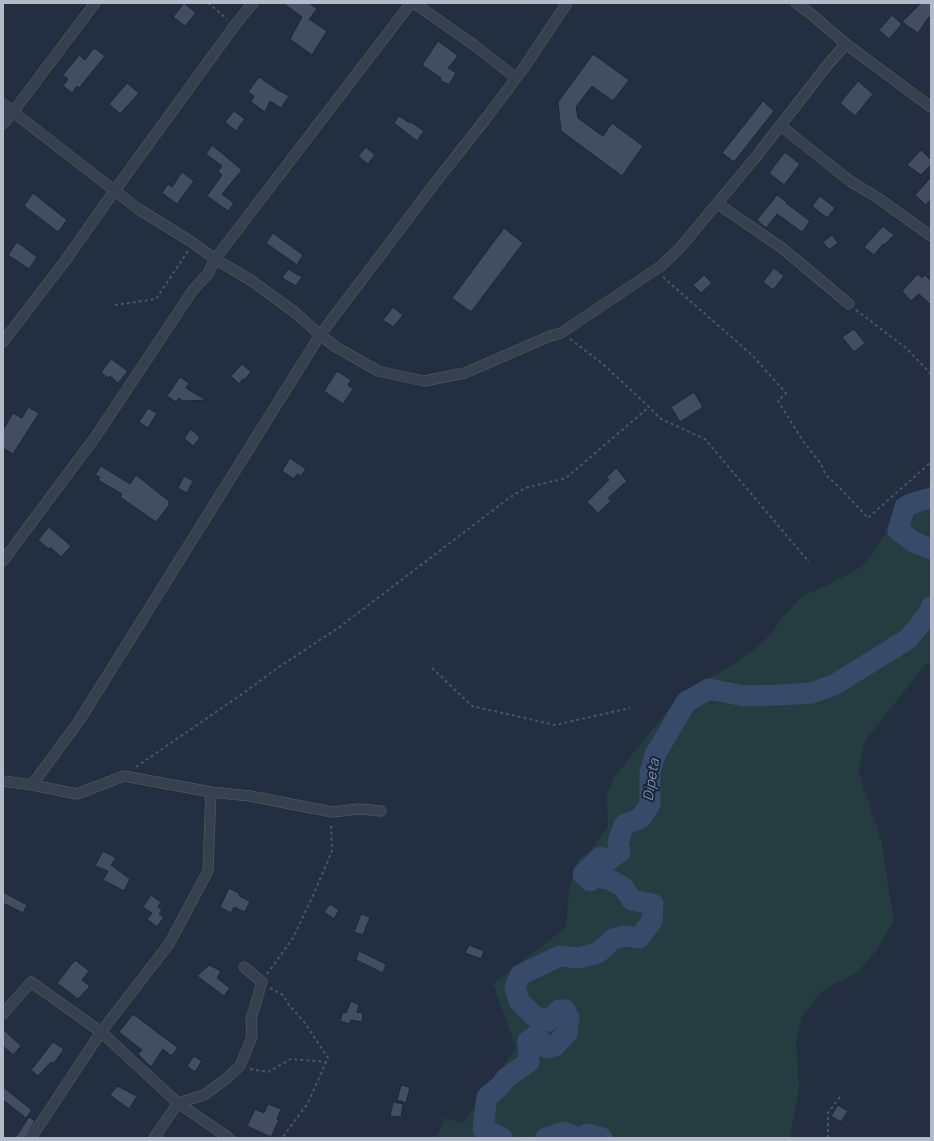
<!DOCTYPE html>
<style>
body{margin:0}
#map{position:relative;width:934px;height:1141px;overflow:hidden;background:#232e40;font-family:Manrope,sans-serif}
canvas{display:block}
.frame{position:absolute;inset:0;border:4px solid #b3bbca;pointer-events:none}
</style>
<div id="map">
<canvas width="934" height="1141"></canvas>
<div class="frame"></div>
</div>
<script>
const ctx = document.querySelector('canvas').getContext('2d');
ctx.lineJoin = 'round';
function paint(path, color) { ctx.fillStyle = color; ctx.fill(path, 'evenodd'); }
const toPath = rows => new Path2D(rows.map(r => 'M' + r).join(''));
function stroke(path, color, width, dash) { ctx.strokeStyle = color; ctx.lineWidth = width; ctx.lineCap = dash ? 'butt' : 'round'; ctx.setLineDash(dash || []); ctx.stroke(path); }
function drawText(font, color, halo, rows, align = 'center') {
  ctx.font = font + ' Manrope,sans-serif'; ctx.lineWidth = 4; ctx.setLineDash([]); ctx.textBaseline = 'middle'; ctx.strokeStyle = halo; ctx.fillStyle = color; for (const [text, x, y, turn = 0] of rows) {
    ctx.save(); ctx.translate(x, y); ctx.rotate((+turn || 0) * Math.PI / 180); ctx.textAlign = isNaN(turn) ? turn : align; if (halo) ctx.strokeText(text, 0, 0); ctx.fillText(text, 0, 0); ctx.restore();
  }
}
paint(toPath([
 [931,486,931,663,925,665,865,741,858,771,881,840,894,921,875,952,859,971,822,991,803,1015,796,1040,799,1088,790,1138,436,1138,445,1118,464,1123,516,1047,493,984,566,927,569,889,578,859,589,852,608,826,607,795,614,777,669,709,691,688,729,667,755,649,771,634,782,618,801,597,828,585,862,566,877,548,888,528,898,503]
]), '#253c41');
stroke(toPath([
 [931,498,913,503,905,507,898,530,912,541,931,549],
 [502,1138,483,1129,487,1097,501,1085,506,1078,529,1062,528,1041,536,1035,547,1048,555,1046,567,1033,569,1018,565,1010,559,1010,549,1021,534,1016,519,1001,515,988,520,975,560,956,578,958,598,953,613,939,624,936,639,938,652,921,653,904,632,900,623,887,609,879,596,877,590,881,583,874,601,857,607,861,620,852,618,842,624,825,641,818,650,804,650,772,655,755,686,702,709,689,744,696,779,695,811,693,834,685,908,639,929,613,931,607],
 [546,1138,564,1132,578,1138],
 [580,1138,587,1134,602,1138]
]), '#374a6a', 21);
const building = toPath([
 [184,3,196,13,185,26,173,17,184,3],
 [283,3,309,3,317,9,309,19,327,31,312,55,290,39,302,17,283,3],
 [921,3,931,3,931,14,918,33,902,22,921,3],
 [892,15,902,24,889,39,879,30,892,15],
 [438,41,458,56,448,68,456,73,449,85,440,80,441,78,422,65,438,41],
 [94,48,105,56,79,88,77,86,72,93,63,86,68,79,63,75,79,55,85,60,94,48],
 [593,54,629,80,613,101,592,86,576,107,578,118,603,136,612,123,643,146,622,176,561,131,558,102,593,54],
 [259,77,278,90,289,96,281,108,270,101,265,112,251,102,254,96,248,92,259,77],
 [858,81,873,94,855,116,840,103,858,81],
 [127,83,139,93,120,114,109,104,127,83],
 [763,101,774,111,734,162,722,153,763,101],
 [234,111,245,119,236,131,225,122,234,111],
 [399,116,410,123,411,122,424,131,417,141,394,123,399,116],
 [212,145,242,170,222,194,234,203,228,211,207,196,222,175,218,171,222,166,206,154,212,145],
 [366,147,375,155,368,164,358,156,366,147],
 [921,150,931,160,931,165,921,175,907,165,921,150],
 [785,152,800,164,784,185,769,173,785,152],
 [182,172,194,181,177,204,162,193,168,184,172,187,182,172],
 [931,177,931,199,926,205,915,195,931,177],
 [33,193,67,220,58,232,24,206,33,193],
 [777,195,787,202,786,203,810,221,802,232,777,214,766,228,757,220,777,195],
 [820,196,835,208,827,218,812,206,820,196],
 [883,226,894,235,884,245,883,244,874,255,864,247,883,226],
 [504,228,523,243,471,312,452,298,504,228],
 [273,233,303,255,297,265,266,243,273,233],
 [832,235,838,243,829,250,823,242,832,235],
 [17,242,37,257,29,269,8,255,17,242],
 [774,268,784,276,773,290,763,282,774,268],
 [288,269,302,277,296,286,282,278,288,269],
 [918,274,922,278,925,275,931,281,931,305,919,294,911,301,902,291,918,274],
 [704,275,712,283,701,293,693,285,704,275],
 [393,307,403,315,393,327,383,320,393,307],
 [854,329,865,343,854,352,842,337,854,329],
 [111,359,128,371,118,383,110,376,108,378,101,372,111,359],
 [242,364,251,372,244,380,243,379,239,384,231,376,242,364],
 [337,371,351,380,348,385,353,389,343,404,324,391,337,371],
 [180,377,189,383,186,388,206,400,183,401,179,398,176,402,167,396,180,377],
 [694,392,703,407,680,422,671,407,694,392],
 [28,407,39,413,13,454,3,448,3,430,13,413,22,418,28,407],
 [148,408,157,413,148,428,139,422,148,408],
 [191,429,200,438,193,446,184,438,191,429],
 [290,458,306,469,301,476,297,474,294,479,282,471,290,458],
 [101,466,130,484,136,475,169,501,169,505,156,522,120,497,122,494,98,480,100,477,95,475,101,466],
 [616,468,627,481,608,498,611,501,598,513,587,502,609,480,606,478,616,468],
 [184,476,193,481,187,493,178,488,184,476],
 [49,527,71,546,61,557,50,547,50,550,38,540,49,527],
 [103,851,116,858,111,865,130,879,124,891,103,880,108,871,95,866,103,851],
 [229,888,240,894,239,896,250,901,245,912,234,907,231,913,220,907,229,888],
 [3,892,27,905,23,913,3,903,3,892],
 [151,895,161,902,158,907,162,910,159,914,164,917,157,927,147,919,152,913,143,907,151,895],
 [330,904,339,910,334,919,324,912,330,904],
 [361,914,370,917,363,935,354,932,361,914],
 [469,945,484,951,481,959,465,953,469,945],
 [359,951,386,964,383,973,356,960,359,951],
 [75,960,89,971,82,980,90,986,78,999,57,983,75,960],
 [209,965,221,971,217,978,230,988,224,996,197,976,209,965],
 [351,1001,359,1005,357,1012,363,1013,362,1022,351,1020,349,1024,340,1021,343,1012,346,1013,351,1001],
 [133,1014,178,1048,171,1056,163,1049,151,1067,138,1054,142,1050,119,1032,133,1014],
 [3,1029,21,1046,13,1055,3,1046,3,1029],
 [53,1042,64,1049,54,1063,51,1062,38,1076,31,1070,53,1042],
 [194,1056,202,1061,195,1072,187,1066,194,1056],
 [401,1085,410,1087,406,1103,397,1100,401,1085],
 [117,1086,137,1096,129,1109,110,1095,117,1086],
 [3,1087,32,1110,26,1118,3,1100,3,1087],
 [393,1102,403,1104,401,1117,390,1116,393,1102],
 [268,1104,281,1109,277,1119,279,1120,271,1137,247,1126,255,1109,264,1113,268,1104],
 [838,1105,848,1111,841,1122,831,1116,838,1105],
 [29,1117,35,1121,25,1138,15,1138,29,1117]
]);
paint(building, '#424d62');
stroke(building, '#1e2737', 1);
const minor = toPath([
 [411,3,215,259,252,281,297,314,320,335,435,183,487,117,523,69,567,3],
 [414,3,474,45,516,78],
 [796,3,811,14,846,44,931,107],
 [3,104,137,208,193,243,215,259,208,274,193,290,96,436,3,561],
 [3,124,13,112,95,3],
 [781,126,850,181,878,198,931,236],
 [718,204,782,248,849,304],
 [3,342,65,261,115,190,235,25,253,3],
 [3,781,32,785,77,794,124,776,211,792,250,796,332,812,359,809,381,811],
 [32,785,79,721,320,335,336,347,378,371,424,381,465,373,550,336,561,333,661,266,679,249,755,158,829,63,846,44],
 [3,1014,31,982,101,1032,178,1103,229,1138],
 [31,1138,101,1032,169,944,208,871,211,792],
 [154,1138,178,1103,204,1095,226,1079,240,1066,252,1037,251,1019,262,982,244,967]
]);
stroke(minor, '#555e6d', 11);
stroke(toPath([
 [208,3,227,19],
 [663,277,753,356,786,393,778,401,803,441,821,464,826,475,841,489,868,518,931,462],
 [115,305,156,299,188,251],
 [856,310,906,348,931,374],
 [570,339,603,364,649,407,661,419,705,439,809,562],
 [432,668,472,706,555,725,630,708],
 [136,767,245,692,276,669,341,626,509,498,525,488,566,478,649,407],
 [267,974,293,938,315,891,332,851,331,823],
 [270,988,283,995,289,1005,305,1023,328,1058,308,1103,282,1138],
 [250,1069,268,1072,291,1059,327,1062],
 [828,1138,828,1113,842,1094]
]), '#43595e', 2, [3, 3]);
stroke(minor, '#37404f', 10);
drawText('italic 14px', '#798fb3', '#1c2535', [
 ["Dipeta",652,780,-81]
]);
</script>
